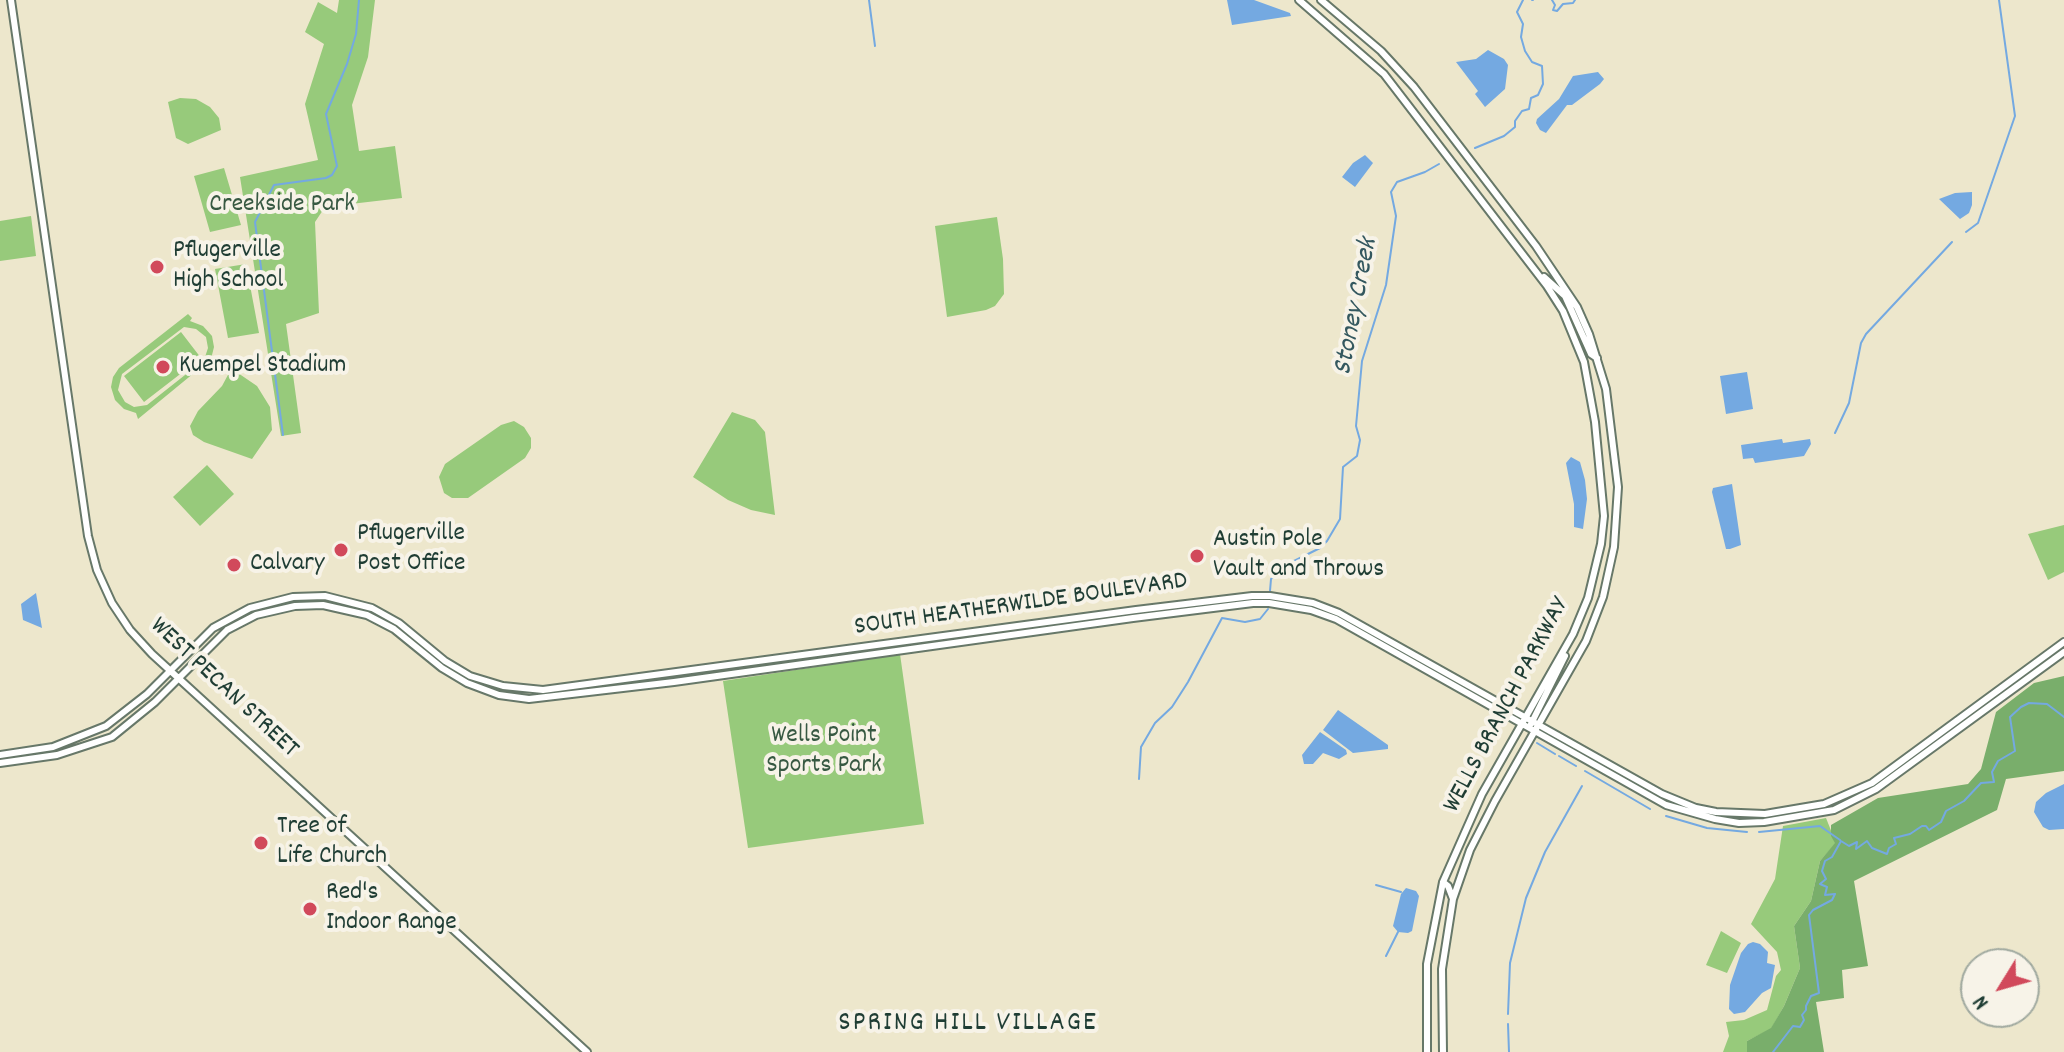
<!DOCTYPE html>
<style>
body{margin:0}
#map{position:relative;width:2064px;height:1052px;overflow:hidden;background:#ede7cc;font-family:Dekko,sans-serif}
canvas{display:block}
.north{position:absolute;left:1960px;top:948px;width:80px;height:80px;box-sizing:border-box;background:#f7f3e8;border:2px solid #a1aaa0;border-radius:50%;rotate:233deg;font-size:22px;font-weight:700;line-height:32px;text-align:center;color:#1f3d34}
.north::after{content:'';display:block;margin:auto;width:28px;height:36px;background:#d1495b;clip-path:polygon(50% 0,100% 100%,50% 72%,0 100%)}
</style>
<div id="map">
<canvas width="2064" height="1052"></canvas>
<div class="north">N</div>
</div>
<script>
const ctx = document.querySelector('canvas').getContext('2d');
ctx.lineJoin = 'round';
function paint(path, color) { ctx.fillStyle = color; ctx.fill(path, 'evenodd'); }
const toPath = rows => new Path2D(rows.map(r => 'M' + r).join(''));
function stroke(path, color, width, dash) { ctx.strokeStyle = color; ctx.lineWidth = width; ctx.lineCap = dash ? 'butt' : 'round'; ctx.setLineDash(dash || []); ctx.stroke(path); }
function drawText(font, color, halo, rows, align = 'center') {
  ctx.font = font + ' Dekko,sans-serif'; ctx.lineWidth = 8; ctx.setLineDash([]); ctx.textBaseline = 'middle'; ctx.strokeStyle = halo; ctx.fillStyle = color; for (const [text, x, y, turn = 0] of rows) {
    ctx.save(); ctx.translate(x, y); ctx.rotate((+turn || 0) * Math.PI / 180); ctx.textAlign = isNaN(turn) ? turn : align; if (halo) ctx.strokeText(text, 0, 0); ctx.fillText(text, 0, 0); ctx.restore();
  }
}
paint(toPath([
 [339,0,375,0,368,57,352,105,359,151,395,146,402,198,325,207,315,222,319,313,286,324,301,433,281,436,240,177,318,160,305,104,324,44,305,32,318,2,337,13],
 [180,98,196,99,210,107,219,118,221,130,188,144,176,138,168,102],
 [224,168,241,225,210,232,194,176],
 [31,216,36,256,0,261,0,221],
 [997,217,1003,259,1004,294,995,306,986,310,947,317,935,226],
 [246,264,259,333,228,338,215,269],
 [188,314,192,318,190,321,203,326,212,336,214,347,211,359,138,419,136,413,124,409,115,400,111,387,113,377,119,368],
 [184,327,196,329,206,337,208,348,204,360,147,405,134,407,125,402,118,390,122,374],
 [181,332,201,358,144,402,124,376],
 [235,371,257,386,270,407,272,430,252,459,204,442,193,435,190,426,198,411,222,386,229,373],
 [732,412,755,420,765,432,775,515,751,510,728,500,693,477],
 [514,421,524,427,531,438,531,448,525,458,468,498,452,498,444,493,439,477,445,464,501,425],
 [207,465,234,494,200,526,173,497],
 [2064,525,2064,572,2048,580,2028,534],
 [900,654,924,824,748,848,723,681],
 [1826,818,1836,843,1820,861,1811,901,1794,926,1800,968,1784,1006,1771,1029,1747,1041,1747,1052,1723,1052,1729,1036,1726,1022,1744,1020,1767,1010,1776,976,1781,970,1777,952,1751,924,1775,879,1783,826],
 [1721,931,1741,943,1727,973,1706,965]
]), '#97ca7b');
paint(toPath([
 [2064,676,2064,771,2006,779,1997,810,1854,881,1868,966,1842,970,1844,998,1816,1002,1824,1052,1747,1052,1747,1041,1771,1028,1784,1006,1800,968,1794,926,1811,901,1820,861,1835,843,1831,836,1831,825,1878,798,1968,784,1981,769,1996,712,2034,683]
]), '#79ae6b');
paint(toPath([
 [1227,0,1254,0,1290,13,1291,16,1232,25],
 [1488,50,1504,59,1508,65,1505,89,1485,107,1475,94,1478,91,1456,62,1476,59],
 [1598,72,1604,79,1600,84,1572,105,1567,105,1546,133,1540,130,1536,123,1537,119,1559,99,1573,76],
 [1365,155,1373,163,1355,187,1342,177,1353,163],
 [1972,192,1972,205,1969,213,1960,219,1939,199,1955,193],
 [1747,372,1753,409,1726,414,1720,376],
 [1782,439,1783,443,1810,439,1811,444,1804,456,1755,463,1753,458,1743,459,1741,445],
 [1571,457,1580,462,1585,480,1587,499,1583,529,1574,527,1574,504,1566,463],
 [1732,484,1741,545,1730,549,1726,549,1712,492,1713,488],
 [36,593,42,628,23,620,21,604],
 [1338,710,1388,745,1388,749,1353,753,1323,730],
 [1320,732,1346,750,1347,754,1339,759,1323,753,1313,764,1304,764,1302,755],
 [2064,784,2064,829,2049,830,2043,827,2034,812,2036,802,2046,793],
 [1406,888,1416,891,1419,896,1412,931,1408,933,1398,932,1393,926,1401,894],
 [1753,942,1760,944,1768,952,1767,963,1775,965,1771,988,1762,993,1745,1012,1734,1014,1729,1009,1730,985,1741,953,1748,944]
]), '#74a9e1');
stroke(toPath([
 [869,0,875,46],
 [1532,0,1533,0],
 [1552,0,1555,5,1553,10,1557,11,1563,4,1573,3,1575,0],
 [1475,148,1504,136,1515,127,1515,121,1522,111,1529,109,1531,98,1538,95,1543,84,1542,66,1532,62,1525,51,1521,37,1523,24,1517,12,1523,0],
 [1966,232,1978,223,2015,116,1999,0],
 [1835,433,1849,403,1861,343,1866,334,1952,242],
 [283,435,255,222,274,185,326,178,332,175,337,166,326,114,347,64,356,34,359,0],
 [1270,591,1271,579,1288,564,1320,548,1327,541,1340,519,1343,467,1357,456,1360,440,1356,426,1362,361,1386,285,1396,216,1391,192,1397,182,1425,172,1439,164],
 [1537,743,1555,754],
 [1559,756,1576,766],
 [1585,771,1650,809],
 [1139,779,1141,747,1155,723,1172,707,1188,682,1222,618,1245,622,1260,619,1268,609],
 [1666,816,1707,828,1747,832],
 [1759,832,1820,826,1840,840],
 [1376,885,1401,892],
 [1386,956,1398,932],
 [1508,1014,1510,963,1526,898,1545,852,1582,786],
 [1508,1024,1509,1052],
 [1773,1052,1793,1026,1800,1027,1804,1020,1802,1015,1806,1010,1806,1006,1811,996,1819,993,1809,915,1813,910,1832,900,1835,894,1825,895,1827,887,1820,884,1826,879,1822,871,1825,861,1832,857,1841,841,1849,846,1857,842,1856,849,1867,841,1872,848,1887,854,1889,848,1896,844,1894,838,1910,834,1922,826,1926,826,1929,830,1941,822,1946,811,1964,801,1981,783,1994,782,1992,772,1998,761,2015,751,2010,717,2021,707,2029,703,2047,704,2064,717]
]), '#74a9e1', 2);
const major = toPath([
 [11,0,88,536,97,570,112,603,130,630,152,654,587,1052],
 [1299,0,1384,74,1547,286,1563,311,1584,362,1595,422,1604,516,1601,544,1588,598,1573,634,1482,794,1443,882,1427,964,1427,1052],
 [1321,0,1381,51,1414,87,1536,246,1577,307,1589,334,1606,389,1618,487,1614,547,1603,597,1586,641,1495,801,1470,850,1453,899,1442,969,1443,1052],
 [1544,277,1565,296,1591,354,1597,358],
 [1531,724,1565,656],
 [0,755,53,747,106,726,147,694,213,628,250,608,293,597,325,596,372,608,399,623,445,661,470,676,503,686,543,690,1136,610,1252,596,1270,596,1313,603,1339,613,1662,794,1696,808,1716,812,1765,814,1824,804,1872,783,2064,642],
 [0,763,57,755,112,737,155,702,227,630,256,615,295,606,323,605,367,615,394,629,442,668,467,683,499,695,529,699,674,682,1133,618,1253,603,1269,603,1311,610,1336,619,1666,805,1715,819,1739,823,1764,822,1834,810,1876,789,2064,652],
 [1443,882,1448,886,1453,899]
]);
stroke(major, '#677869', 10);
stroke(major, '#fff', 6);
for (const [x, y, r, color] of [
 [157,267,8,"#d1495b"],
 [163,367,8,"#d1495b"],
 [341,550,8,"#d1495b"],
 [1197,556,8,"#d1495b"],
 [234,565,8,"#d1495b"],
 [261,843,8,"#d1495b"],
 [310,909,8,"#d1495b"]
]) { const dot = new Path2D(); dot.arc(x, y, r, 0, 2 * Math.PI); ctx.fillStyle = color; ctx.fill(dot); stroke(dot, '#f7f3e8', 3); }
drawText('26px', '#375942', '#f7f3e8', [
 ["Creekside Park",282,206],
 ["Wells Point",824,737],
 ["Sports Park",824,767]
]);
drawText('26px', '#1f3d34', '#f7f3e8', [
 ["Pflugerville",173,252],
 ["High School",173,282],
 ["Kuempel Stadium",179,367],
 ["Pflugerville",357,535],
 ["Post Office",357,565],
 ["Austin Pole",1213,541],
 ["Vault and Throws",1213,571],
 ["Calvary",250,565],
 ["Tree of",277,828],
 ["Life Church",277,858],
 ["Red's",326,894],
 ["Indoor Range",326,924]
], 'left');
drawText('26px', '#1f3d34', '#f7f3e8', [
 ["SOUTH HEATHERWILDE BOULEVARD",1021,606,-8],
 ["WEST PECAN STREET",223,689,43],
 ["WELLS BRANCH PARKWAY",1508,706,-62]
]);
drawText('italic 28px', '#34585f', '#f7f3e8', [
 ["Stoney Creek",1358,307,-79]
]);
ctx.letterSpacing = '2px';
drawText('28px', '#1f3d34', '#f7f3e8', [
 ["SPRING HILL VILLAGE",968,1025]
]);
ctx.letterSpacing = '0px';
</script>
